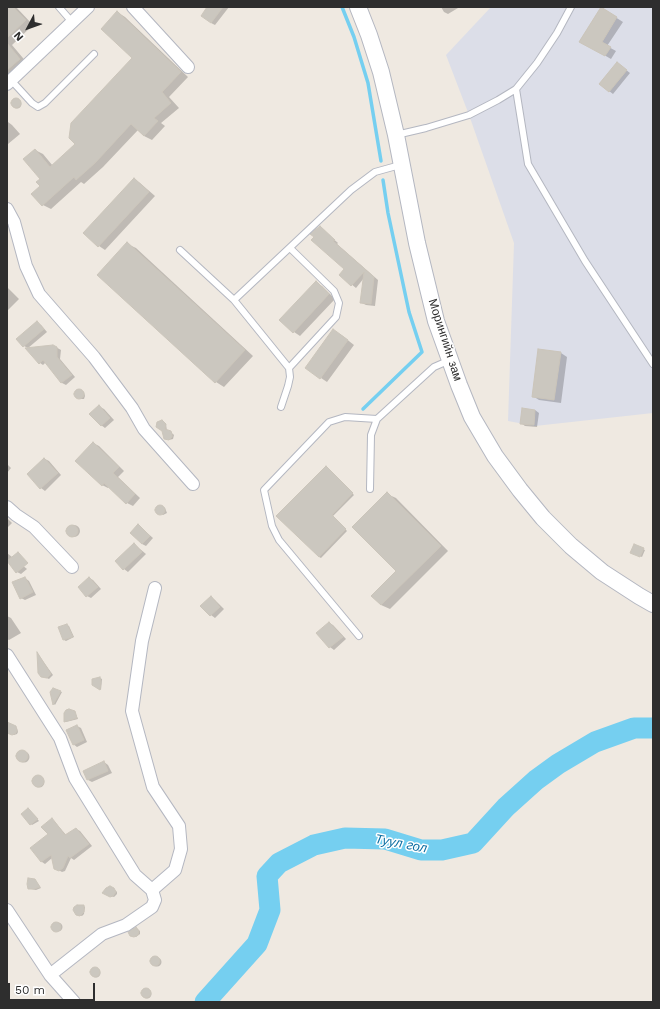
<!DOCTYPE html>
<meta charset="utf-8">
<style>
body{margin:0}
#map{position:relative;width:660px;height:1009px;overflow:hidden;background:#efe9e1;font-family:"Work Sans",sans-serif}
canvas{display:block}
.frame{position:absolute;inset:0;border:8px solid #2e2e2e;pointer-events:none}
.north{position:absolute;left:8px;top:8px;width:40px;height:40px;-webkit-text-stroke:3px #fff;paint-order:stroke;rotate:229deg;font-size:11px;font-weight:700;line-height:16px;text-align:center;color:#2e2e2e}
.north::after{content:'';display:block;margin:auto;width:14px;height:18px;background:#2e2e2e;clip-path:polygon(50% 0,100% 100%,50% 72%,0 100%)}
.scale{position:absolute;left:8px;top:983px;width:87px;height:18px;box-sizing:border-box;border:2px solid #2e2e2e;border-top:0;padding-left:5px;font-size:12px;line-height:14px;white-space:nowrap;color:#2e2e2e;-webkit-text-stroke:3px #fff;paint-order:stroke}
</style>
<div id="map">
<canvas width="660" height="1009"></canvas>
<div class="frame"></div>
<div class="north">N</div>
<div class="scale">50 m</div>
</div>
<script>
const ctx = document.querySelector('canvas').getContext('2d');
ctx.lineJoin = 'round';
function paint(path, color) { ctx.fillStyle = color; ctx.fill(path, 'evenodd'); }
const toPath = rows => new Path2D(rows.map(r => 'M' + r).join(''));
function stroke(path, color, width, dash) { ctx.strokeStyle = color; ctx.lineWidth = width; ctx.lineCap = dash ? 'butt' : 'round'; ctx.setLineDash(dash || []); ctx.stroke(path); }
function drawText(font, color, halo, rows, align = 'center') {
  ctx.font = font + ' "Work Sans",sans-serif'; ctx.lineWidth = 3; ctx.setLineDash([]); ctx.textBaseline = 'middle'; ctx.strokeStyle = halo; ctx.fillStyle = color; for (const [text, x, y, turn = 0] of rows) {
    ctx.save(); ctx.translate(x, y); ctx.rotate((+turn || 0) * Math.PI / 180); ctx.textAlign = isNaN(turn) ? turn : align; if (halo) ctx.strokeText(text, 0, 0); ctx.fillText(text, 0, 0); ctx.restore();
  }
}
paint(toPath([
 [491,7,653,7,653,413,535,426,508,421,514,243,469,115,446,55]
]), '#dcdee8');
paint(toPath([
 [7,7,16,7,33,25,12,45,28,64,7,81],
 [208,7,229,7,215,25,211,23],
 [441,7,458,7,458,8,448,14,444,12],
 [601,8,623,22,607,46,616,51,611,59,580,41],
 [117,12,125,17,188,77,169,97,179,108,161,123,165,126,152,140,144,136,138,130,103,167,84,184,81,182,51,209,43,205,41,179,35,150,43,154,53,166,77,144,133,58],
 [621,66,630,73,613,94,600,84],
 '12.5 104a4.5 4.5 0 1 1 9 0a4.5 4.5 0 1 1-9 0Z',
 [8,122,12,125,20,134,8,144,7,123],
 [134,179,140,183,155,196,105,250,99,246,84,233],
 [320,227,338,243,337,244,378,280,375,306,366,305,362,303,364,278,356,288,340,275,346,269],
 [127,244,136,248,253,356,224,387,216,382],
 [316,283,322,286,335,299,300,336,294,332],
 [7,287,19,299,7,311],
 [37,323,41,325,47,332,28,348,24,346],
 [340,334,354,345,327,382,321,378],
 [54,346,61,350,60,359,75,377,66,385,62,383,46,362,43,365,40,363],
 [561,353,567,357,561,403,539,400,533,396],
 [79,390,84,392,85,396,84,399,81,399,76,397,76,391],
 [100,407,104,409,114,420,105,428,101,425],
 [535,410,539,413,537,427,525,426,521,423],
 [162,421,166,424,167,431,173,434,174,435,173,439,169,440,165,438],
 [93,443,99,446,124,471,118,477,140,498,133,506,127,503,110,486,108,488,102,485],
 [45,459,49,461,61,475,45,491,41,488,28,474],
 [7,464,11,468,7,473],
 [327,468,354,495,333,516,347,531,321,558,319,557],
 [387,494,396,498,448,551,390,609,381,605,398,571],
 [159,506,165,508,167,513,163,515,157,511,157,509],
 [7,518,12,523,7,528],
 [138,525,153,538,146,546,142,544],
 '68 531a6 6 0 1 1 12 0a6 6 0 1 1-12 0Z',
 [134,544,146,554,128,572,124,569],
 [634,545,645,550,642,557,631,552],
 [7,553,27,569,21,574,17,572,7,560],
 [25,578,29,581,36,595,25,600,21,598],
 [89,578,93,580,101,589,91,598,87,596],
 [211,597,215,600,224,609,215,618,211,615],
 [7,616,11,618,21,633,9,640,7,639],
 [329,623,333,625,346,639,334,650,330,647,318,634],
 [67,625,69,626,74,637,66,641,64,640,59,628],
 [38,654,53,675,49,679,44,677],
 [100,678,102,679,101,690,93,684],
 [51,692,62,692,55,705,54,704],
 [7,712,8,713,8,720,7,720],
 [75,712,78,719,66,722,65,721],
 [9,724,17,728,18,732,17,734,14,735,8,732],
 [77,726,81,728,87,742,77,747,73,744],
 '18.5 757a5.5 5.5 0 1 1 11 0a5.5 5.5 0 1 1-11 0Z',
 [104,762,108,765,112,773,92,782,88,780],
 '33.5 782a5.5 5.5 0 1 1 11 0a5.5 5.5 0 1 1-11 0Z',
 [29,809,39,821,32,825,31,824],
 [52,820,55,822,67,836,76,829,80,831,92,846,74,860,71,858,65,871,62,872,55,868,52,858,45,864,42,862,31,848,49,835],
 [35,880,41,888,36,890,31,889,29,888],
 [113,888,117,892,117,894,114,897,103,893],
 [84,906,85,907,84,914,82,916,75,913],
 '53.5 927a4.5 4.5 0 1 1 9 0a4.5 4.5 0 1 1-9 0Z',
 [136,928,140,931,140,934,136,937,133,936],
 '152.5 962a4.5 4.5 0 1 1 9 0a4.5 4.5 0 1 1-9 0Z',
 '91.5 973a4.5 4.5 0 1 1 9 0a4.5 4.5 0 1 1-9 0Z',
 '142.5 994a4.5 4.5 0 1 1 9 0a4.5 4.5 0 1 1-9 0Z'
]), '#0003');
stroke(toPath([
 [342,7,354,37,368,83,381,161],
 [363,409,422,352,409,312,388,213,383,180]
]), '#75cff0', 3.5);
stroke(toPath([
 [205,1002,257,944,270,910,267,876,279,863,314,845,345,838,385,839,421,850,442,850,473,843,506,807,536,780,558,764,595,742,634,728,653,728]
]), '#75cff0', 21);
const building = toPath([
 [7,7,13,7,26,20,7,38,7,7],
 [207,7,223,7,211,23,201,16,207,7],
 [601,7,617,17,602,42,611,47,605,56,579,42,601,7],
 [117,11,181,72,162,92,171,103,154,118,158,121,144,136,131,124,95,163,76,180,74,177,42,206,31,194,40,186,36,182,40,179,23,159,35,149,50,167,75,144,69,138,71,123,132,58,101,29,117,11],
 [7,43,20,59,7,70,7,43],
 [617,62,627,70,609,92,599,84,617,62],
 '11 103a5 5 0 1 1 10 0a5 5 0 1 1-10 0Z',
 [134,178,149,192,98,247,83,233,134,178],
 [320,226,335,240,333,241,374,277,371,304,360,303,364,272,351,286,339,275,344,269,311,240,314,237,310,234,320,226],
 [127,242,245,350,215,383,97,275,127,242],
 [316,281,329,294,293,333,279,320,316,281],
 [37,321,44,329,23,347,16,339,37,321],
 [333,329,348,340,320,379,305,368,333,329],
 [53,345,57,347,57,357,72,375,61,383,43,360,39,364,25,348,53,345],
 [538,349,561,352,554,400,532,397,538,349],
 '74 394a5 5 0 1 1 10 0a5 5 0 1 1-10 0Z',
 [99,405,110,418,101,426,89,414,99,405],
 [522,408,535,410,534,425,520,424,522,408],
 [162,420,166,424,165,429,171,431,172,434,172,437,169,440,164,439,162,431,156,427,157,422,162,420],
 [93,442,119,467,113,473,135,494,126,504,104,483,102,486,75,461,93,442],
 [44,458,58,473,40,489,27,474,44,458],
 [326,466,353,493,332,515,346,529,319,557,276,516,326,466],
 [387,492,441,546,381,605,371,596,396,571,352,527,387,492],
 '155 510a5 5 0 1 1 10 0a5 5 0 1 1-10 0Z',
 [138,524,150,536,142,544,130,533,138,524],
 '66 531a6 6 0 1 1 12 0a6 6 0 1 1-12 0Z',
 [134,543,142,552,123,570,115,561,134,543],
 [634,544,644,548,640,557,630,553,634,544],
 [18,552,28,563,16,573,7,561,18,552],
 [25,577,33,592,20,599,12,582,25,577],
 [89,577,98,587,86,597,78,587,89,577],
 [211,596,220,607,210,616,200,606,211,596],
 [329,622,343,637,329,648,316,633,329,622],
 [67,624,73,637,63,640,58,627,67,624],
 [37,652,51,674,47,678,41,677,38,673,37,652],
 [100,677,101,682,100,690,92,685,92,679,100,677],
 [53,688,61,691,53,705,50,692,53,688],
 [69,709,75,711,77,718,64,722,64,713,66,710,69,709],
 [7,722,16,726,17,731,15,734,12,735,7,733,7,722],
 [77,725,84,740,73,745,66,730,77,725],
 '16 756a6 6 0 1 1 12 0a6 6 0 1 1-12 0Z',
 [104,761,108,771,87,780,83,771,104,761],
 '32 781a6 6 0 1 1 12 0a6 6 0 1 1-12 0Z',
 [28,808,38,819,30,825,21,814,28,808],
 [52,818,65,835,76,828,89,844,70,858,68,856,63,868,59,871,54,869,51,855,41,862,30,848,48,834,41,827,52,818],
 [28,878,35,879,40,887,34,889,28,889,27,884,28,878],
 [110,886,114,888,116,892,113,896,110,897,102,893,106,888,110,886],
 [77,905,84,905,84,912,80,916,76,915,73,910,74,907,77,905],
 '51 927a5 5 0 1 1 10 0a5 5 0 1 1-10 0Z',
 [136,927,139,931,138,935,134,937,130,936,128,932,136,927],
 '150 961a5 5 0 1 1 10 0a5 5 0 1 1-10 0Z',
 '90 972a5 5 0 1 1 10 0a5 5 0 1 1-10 0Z',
 '141 993a5 5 0 1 1 10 0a5 5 0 1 1-10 0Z'
]);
paint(building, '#cbc7bf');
stroke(building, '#cbc5ba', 1);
const service = toPath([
 [59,7,72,22],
 [11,80,32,103,38,107,45,103,94,54],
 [516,89,528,164,585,261,653,364],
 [396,135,426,128,469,115,498,100,516,89,537,63,557,33,571,7],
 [180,250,234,300],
 [289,368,336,317,339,303,334,291,290,248],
 [281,407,288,386,290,377,289,368,234,300,351,190,375,172,400,165],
 [370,489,371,435,377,419,434,367,450,360],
 [359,636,279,540,272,526,264,490,329,422,345,417,377,419]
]);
const minor = toPath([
 [133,7,188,67],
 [7,84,88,7],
 [7,209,14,222,26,266,39,294,94,357,132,408,144,429,193,484],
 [7,507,16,515,34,527,72,567],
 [7,655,60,738,75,778,135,875,152,890,155,900,152,907,126,925,102,934,50,975],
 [152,890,175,870,181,849,179,826,153,787,132,711,142,641,155,588],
 [7,910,50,975,74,1002]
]);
const secondary = toPath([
 [358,7,369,35,381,72,396,135,417,243,436,321,459,385,472,417,495,456,520,490,543,518,571,546,602,572,639,596,653,604]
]);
stroke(service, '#b4b7c1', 8);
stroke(minor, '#b4b7c1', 14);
stroke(secondary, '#b4b7c1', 18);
stroke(service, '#fff', 6);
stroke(minor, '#fff', 12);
stroke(secondary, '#fff', 16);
drawText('12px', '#2e2e2e', '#fff', [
 ["Морингийн зам",445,340,72]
]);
drawText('italic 13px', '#0d6fa3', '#fff', [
 ["Туул гол",401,844,11]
]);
</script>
